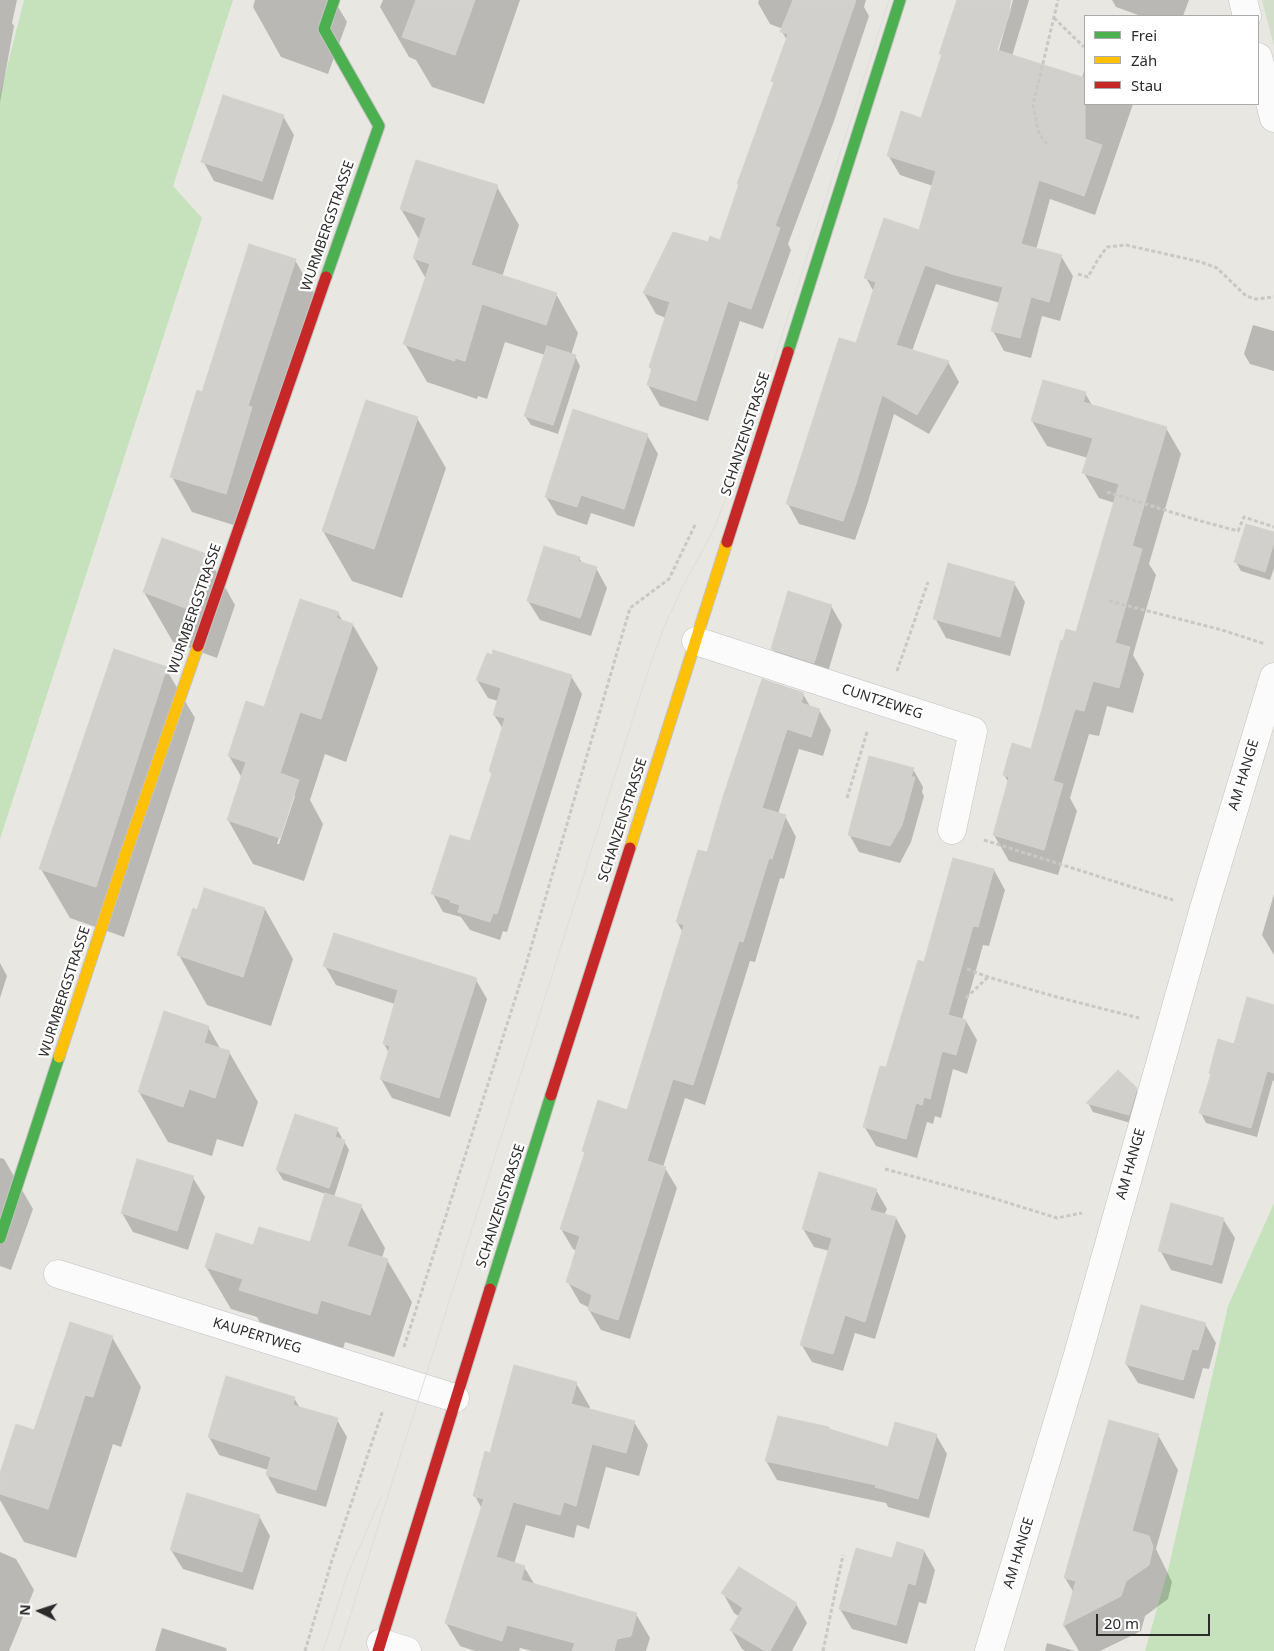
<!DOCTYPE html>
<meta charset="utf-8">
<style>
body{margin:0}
#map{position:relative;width:1274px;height:1651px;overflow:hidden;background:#e8e7e2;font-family:"Noto Sans",sans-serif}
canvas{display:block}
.legend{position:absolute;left:1084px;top:15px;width:175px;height:90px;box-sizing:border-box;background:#fff;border:1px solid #aaa;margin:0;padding:6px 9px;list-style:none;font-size:15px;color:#2b2b2b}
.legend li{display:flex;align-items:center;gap:10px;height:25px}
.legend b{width:25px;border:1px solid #aaa}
.north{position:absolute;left:15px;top:1586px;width:50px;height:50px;-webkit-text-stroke:4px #fff;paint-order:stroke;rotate:274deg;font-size:14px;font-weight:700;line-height:20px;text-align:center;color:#2b2b2b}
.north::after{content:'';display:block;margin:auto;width:18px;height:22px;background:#2b2b2b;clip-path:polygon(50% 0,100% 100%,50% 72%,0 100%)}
.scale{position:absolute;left:1096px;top:1614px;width:114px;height:22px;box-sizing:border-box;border:2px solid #2b2b2b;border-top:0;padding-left:6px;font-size:15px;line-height:18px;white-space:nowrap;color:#2b2b2b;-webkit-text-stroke:4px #fff;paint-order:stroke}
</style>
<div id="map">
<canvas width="1274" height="1651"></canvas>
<ul class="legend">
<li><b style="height:6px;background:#4caf50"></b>Frei</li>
<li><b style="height:6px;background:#ffc107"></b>Zäh</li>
<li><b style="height:6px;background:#c62828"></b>Stau</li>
</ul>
<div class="north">N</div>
<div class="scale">20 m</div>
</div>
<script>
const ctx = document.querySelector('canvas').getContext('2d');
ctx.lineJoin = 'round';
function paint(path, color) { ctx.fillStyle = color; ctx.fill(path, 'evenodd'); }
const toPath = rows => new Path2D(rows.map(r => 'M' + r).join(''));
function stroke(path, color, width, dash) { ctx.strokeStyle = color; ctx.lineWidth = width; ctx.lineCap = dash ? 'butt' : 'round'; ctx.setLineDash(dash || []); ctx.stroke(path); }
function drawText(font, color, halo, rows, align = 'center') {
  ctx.font = font + ' "Noto Sans",sans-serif'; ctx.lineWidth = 4.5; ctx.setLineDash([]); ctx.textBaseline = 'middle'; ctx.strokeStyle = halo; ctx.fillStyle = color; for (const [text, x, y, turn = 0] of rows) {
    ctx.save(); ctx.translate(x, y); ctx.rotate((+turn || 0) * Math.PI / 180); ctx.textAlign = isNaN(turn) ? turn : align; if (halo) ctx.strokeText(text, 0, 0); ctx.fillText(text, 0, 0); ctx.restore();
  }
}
paint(toPath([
 [24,0,233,0,173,186,202,218,0,839,0,95],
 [1274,1203,1274,1651,1145,1651,1169,1566,1228,1306]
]), '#c6e2bd');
paint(toPath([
 [1262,0,1274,0,1274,46]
]), '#d2ddca');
paint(toPath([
 [0,0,17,0,12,23,14,26,0,102],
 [255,0,334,0,347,22,328,74,281,57,253,7],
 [383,0,520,0,484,104,432,87,416,60,409,57,380,7],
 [759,0,866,0,864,7,869,16,834,121,788,244,791,250,763,329,740,321,708,421,660,406,648,385,652,371,650,367,666,318,656,314,644,293,709,244,720,241,740,186,738,183,774,84,773,81,787,40,782,32,783,29,770,24,758,3],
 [958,0,1011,0,994,56,997,57,1013,0,1029,0,1012,56,1082,78,1085,68,1085,104,1133,104,1095,215,1050,199,1036,250,1061,256,1073,276,1060,321,1042,316,1031,358,1004,351,993,331,1000,303,936,284,912,351,948,362,959,382,929,434,894,414,867,505,855,540,799,524,788,504,857,345,874,292,866,278,920,232,933,186,900,175,888,155,922,120,942,56,941,53],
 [1112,0,1189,0,1183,16,1141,16,1116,7],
 [283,116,294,135,273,200,214,181,203,161],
 [497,187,519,225,502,277,556,294,578,333,571,355,575,356,580,366,558,434,531,425,525,416,545,355,505,342,487,399,478,396,477,399,427,382,405,344,426,279,414,258,420,241,401,209],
 [295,260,315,295,246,529,192,512,172,477,203,394],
 [1253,325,1274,331,1274,371,1250,364,1244,354],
 [1085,393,1093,407,1166,428,1181,454,1149,564,1156,575,1133,655,1144,674,1133,713,1107,706,1099,736,1089,734,1070,798,1077,811,1058,875,1009,861,994,835,1009,783,1004,775,1032,750,1077,633,1115,503,1099,498,1084,473,1088,458,1047,446,1032,421],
 [417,418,446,468,402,598,352,581,323,531],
 [647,435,658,454,634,527,591,513,587,525,557,515,546,497],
 [1274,533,1274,568,1270,580,1241,571,1236,562],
 [207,555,235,605,217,658,173,642,144,592],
 [579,558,583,564,596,568,607,588,591,636,540,620,528,601],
 [1014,583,1025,602,1010,656,946,638,935,618],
 [831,606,842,625,825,682,784,668,773,649],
 [338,613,343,622,353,625,378,668,346,762,325,754,310,800,323,824,304,881,253,864,228,820,242,778,229,756],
 [293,794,295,796,279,844,277,844],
 [166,669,195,718,124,937,70,918,41,869],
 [571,676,582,694,507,932,503,931,500,940,470,930,461,917,443,912,433,894,471,843,492,776,490,771,503,729,494,715,498,701,488,698,477,680],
 [803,694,811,708,819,710,831,730,823,756,799,749,778,814,785,816,796,837,784,879,780,878,755,962,750,961,705,1105,685,1098,663,1167,665,1168,677,1188,630,1339,601,1330,589,1310,590,1308,580,1303,568,1282,577,1251,573,1249,561,1229,586,1155,583,1151,628,1111,683,933,677,922,707,854],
 [913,769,923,787,922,792,924,796,911,842,900,863,859,852,849,834],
 [994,870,1005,890,989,946,983,945,962,1020,966,1021,977,1040,967,1074,953,1069,941,1118,935,1116,933,1124,927,1122,917,1158,876,1146,864,1126,925,963],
 [1274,894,1274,955,1262,935],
 [265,909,293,959,271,1026,207,1005,179,955,198,911],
 [0,963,7,976,0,998],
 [325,966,476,980,487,999,450,1117,392,1098,381,1079,389,1053,384,1044,395,1004,336,985],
 [1274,1006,1274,1081,1273,1080,1257,1137,1206,1123,1201,1113,1212,1076,1210,1073],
 [208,1027,221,1050,229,1052,258,1102,243,1147,217,1139,212,1156,168,1142,139,1092],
 [1136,1089,1141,1099,1134,1124,1093,1112,1088,1103],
 [337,1129,342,1138,342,1140,344,1141,349,1150,334,1197,361,1206,385,1248,382,1258,387,1260,412,1302,394,1357,345,1342,341,1356,265,1332,257,1317,231,1309,206,1267,254,1246,311,1244,326,1194,283,1180,277,1170],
 [0,1158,4,1159,33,1209,11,1270,0,1266],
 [193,1178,205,1197,188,1250,133,1232,122,1213],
 [876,1190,887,1209,884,1215,896,1218,906,1236,875,1339,855,1333,843,1371,812,1362,801,1344,830,1251,814,1247,803,1229],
 [1223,1219,1235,1238,1222,1284,1171,1270,1160,1250],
 [1205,1324,1216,1343,1209,1369,1203,1368,1194,1399,1138,1383,1126,1364],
 [112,1337,141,1387,121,1447,113,1444,76,1558,24,1542,0,1500,0,1477],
 [576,1383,590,1407,589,1410,634,1422,648,1445,639,1476,606,1467,589,1529,577,1525,574,1538,526,1525,514,1564,524,1567,535,1585,636,1614,650,1638,646,1651,532,1651,520,1648,519,1651,475,1651,460,1646,446,1623,482,1509,475,1496,491,1454],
 [294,1398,300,1408,337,1420,347,1437,326,1507,277,1493,267,1475,268,1470,219,1455,209,1437],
 [829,1428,830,1431,889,1448,936,1435,947,1454,929,1518,888,1507,886,1503,777,1480,766,1461],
 [1158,1435,1178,1470,1156,1549,1172,1582,1168,1599,1145,1616,1141,1631,1100,1651,1079,1651,1064,1626,1074,1593,1065,1578],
 [259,1516,270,1536,253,1590,183,1569,171,1550],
 [924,1551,935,1570,926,1604,919,1602,907,1644,852,1629,840,1609,893,1560],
 [0,1552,16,1559,34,1590,9,1651,0,1651],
 [723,1593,796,1604,807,1623,792,1651,745,1651,742,1649,731,1630,740,1617,734,1613],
 [162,1628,226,1648,227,1651,155,1651],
 [1047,1643,1075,1651,1045,1651]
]), '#0003');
const building = toPath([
 [416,0,475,0,455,55,402,37,416,0],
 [793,0,856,0,822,99,775,226,780,228,751,309,728,301,696,401,647,385,652,368,649,367,670,302,643,293,673,232,708,242,710,236,720,240,739,184,737,184,774,82,771,81,788,34,780,32,793,0],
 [957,0,1011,0,1009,8,1011,9,997,50,1085,78,1085,139,1102,145,1084,196,1039,180,1021,244,1062,255,1049,302,1031,297,1020,338,991,331,1003,287,955,275,925,265,896,345,949,361,917,415,882,395,856,484,843,521,786,504,839,338,856,343,876,282,864,278,884,218,919,230,936,171,887,156,901,111,921,118,942,54,939,54,957,0],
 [223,95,284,115,262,181,201,162,223,95],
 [416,160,498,185,471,265,557,293,546,325,482,304,465,361,455,358,455,361,403,344,430,264,413,258,426,218,400,209,416,160],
 [249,244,296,259,248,406,252,407,226,494,170,477,197,390,202,392,249,244],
 [547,346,576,355,553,425,524,416,547,346],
 [1043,380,1086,392,1083,402,1167,427,1132,546,1142,549,1115,643,1130,647,1119,688,1093,681,1084,711,1075,709,1053,781,1063,784,1044,850,993,835,1009,777,1003,775,1012,743,1031,749,1061,640,1063,641,1066,629,1076,632,1119,484,1082,473,1093,438,1031,421,1043,380],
 [366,400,418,417,374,549,322,531,366,400],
 [573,409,648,434,624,509,581,495,577,507,545,497,573,409],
 [1246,524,1274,532,1274,542,1265,572,1234,562,1246,524],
 [162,538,207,554,188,609,143,592,162,538],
 [544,546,580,557,578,561,597,567,580,618,527,601,544,546],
 [948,563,1015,582,1000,637,933,619,948,563],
 [788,591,832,605,814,663,771,649,788,591],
 [300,599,339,612,336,618,353,624,321,719,300,712,280,773,299,780,280,838,227,820,246,762,228,756,246,701,264,707,300,599],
 [114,649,167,667,96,887,39,869,114,649],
 [493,650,572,675,497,914,493,913,490,922,458,912,460,905,450,902,451,900,431,894,450,835,470,841,492,773,489,771,505,718,493,715,501,688,476,680,487,653,492,655,493,650],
 [762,679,804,693,801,703,820,709,811,737,787,729,762,808,786,815,772,859,769,858,743,942,739,941,693,1085,673,1079,647,1161,666,1167,618,1320,588,1310,592,1295,566,1282,580,1236,560,1229,585,1152,582,1151,598,1100,627,1110,684,925,676,922,698,850,707,852,723,797,762,679],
 [869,756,914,768,911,777,915,777,902,825,890,846,848,835,869,756],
 [953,858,994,869,978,927,973,926,948,1015,966,1020,956,1055,942,1051,930,1099,924,1097,922,1105,916,1103,906,1139,863,1127,880,1066,886,1067,918,960,924,962,953,858],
 [204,888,265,908,243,977,177,955,193,908,197,910,204,888],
 [334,933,477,978,439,1098,380,1079,390,1046,383,1044,398,990,323,966,334,933],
 [1247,997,1274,1005,1274,1073,1267,1071,1251,1128,1199,1113,1211,1074,1209,1073,1218,1039,1234,1044,1247,997],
 [164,1011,209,1026,204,1043,230,1051,215,1098,189,1089,183,1107,138,1092,164,1011],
 [1118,1070,1137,1088,1129,1115,1086,1103,1118,1070],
 [295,1114,338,1128,335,1137,345,1140,329,1188,276,1170,295,1114],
 [137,1159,194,1176,177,1231,121,1213,137,1159],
 [819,1172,877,1189,870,1210,896,1217,865,1322,845,1315,833,1354,800,1345,832,1238,802,1229,819,1172],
 [325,1193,362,1205,347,1246,388,1259,370,1315,321,1300,317,1314,239,1290,243,1279,205,1267,216,1233,253,1245,259,1227,310,1242,325,1193],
 [1171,1203,1224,1218,1212,1265,1158,1251,1171,1203],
 [1141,1305,1206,1323,1198,1350,1192,1349,1183,1380,1125,1364,1141,1305],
 [70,1322,113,1336,93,1397,85,1395,48,1509,0,1494,0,1473,16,1424,34,1430,70,1322],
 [514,1365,577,1382,571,1404,635,1421,626,1453,592,1444,576,1506,564,1502,560,1515,513,1502,496,1557,525,1566,521,1580,637,1613,631,1636,617,1639,614,1651,572,1651,575,1643,507,1625,502,1641,445,1623,484,1499,473,1496,485,1451,490,1453,514,1365],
 [226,1376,295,1397,293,1405,338,1418,316,1490,266,1475,271,1457,208,1437,226,1376],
 [778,1416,829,1427,829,1429,888,1447,895,1422,937,1434,918,1499,875,1487,876,1485,765,1461,778,1416],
 [1109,1420,1159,1434,1132,1531,1149,1536,1153,1547,1149,1565,1126,1581,1121,1596,1063,1626,1076,1581,1064,1578,1109,1420],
 [187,1493,260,1515,242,1572,170,1550,187,1493],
 [897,1542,924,1550,915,1585,908,1583,896,1625,839,1609,856,1548,892,1558,897,1542],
 [739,1567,797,1603,770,1651,765,1651,730,1630,743,1608,721,1593,739,1567]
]);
paint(building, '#d1d0cc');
stroke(building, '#d3d2ce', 1);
const street = toPath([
 [1243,0,1247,16],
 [1258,57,1274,118],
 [696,641,973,731,952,830],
 [58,1274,455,1398],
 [381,1643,407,1651],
 [989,1651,1077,1358,1204,908,1274,677]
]);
const fast = toPath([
 [326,277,379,126,324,29,334,0],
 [788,352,900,0],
 [0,1238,59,1057],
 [490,1289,551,1095]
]);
const slow = toPath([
 [630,848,727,542],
 [59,1057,127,850,198,646]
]);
const jam = toPath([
 [727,542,788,352],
 [198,646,326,277],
 [551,1095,630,848],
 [378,1651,490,1289]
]);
stroke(street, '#c2c2c1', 29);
stroke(fast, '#c2c2c1', 13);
stroke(slow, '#c2c2c1', 13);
stroke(jam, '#c2c2c1', 13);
stroke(toPath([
 [1054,18,1084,47],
 [1047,144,1039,134,1033,105,1058,0],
 [1078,274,1088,277,1097,261,1107,247,1126,245,1201,262,1217,268,1246,296,1256,299,1274,297],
 [1107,492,1197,520,1238,531,1244,517,1274,527],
 [1109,601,1222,630,1265,644],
 [897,671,928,582],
 [847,798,867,732],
 [984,840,1173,900],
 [967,969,988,977,1053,996,1139,1018],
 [966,998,988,977],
 [885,1169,986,1196,1057,1218,1082,1213],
 [404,1347,525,968,630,608,669,579,696,523],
 [305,1651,332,1560,383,1410],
 [823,1651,843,1555]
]), '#c8c8c7', 3, [4, 2.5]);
stroke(street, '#fcfbfb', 28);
stroke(fast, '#4caf50', 11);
stroke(slow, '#ffc107', 11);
stroke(jam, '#c62828', 11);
stroke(toPath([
 [323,1651,348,1573,381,1498],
 [339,1651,647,674,664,627,684,584,712,533,744,454,889,0]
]), '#dededf', 1);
drawText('14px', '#2b2b2b', '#fff', [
 ["WURMBERGSTRASSE",328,226,-71],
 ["SCHANZENSTRASSE",746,434,-72],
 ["WURMBERGSTRASSE",195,609,-71],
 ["CUNTZEWEG",882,702,18],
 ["AM HANGE",1244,775,-73],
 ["SCHANZENSTRASSE",623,820,-72],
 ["WURMBERGSTRASSE",65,992,-72],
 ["AM HANGE",1131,1164,-74],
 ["SCHANZENSTRASSE",501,1206,-72],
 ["KAUPERTWEG",257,1336,17],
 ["AM HANGE",1019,1553,-73]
]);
</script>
